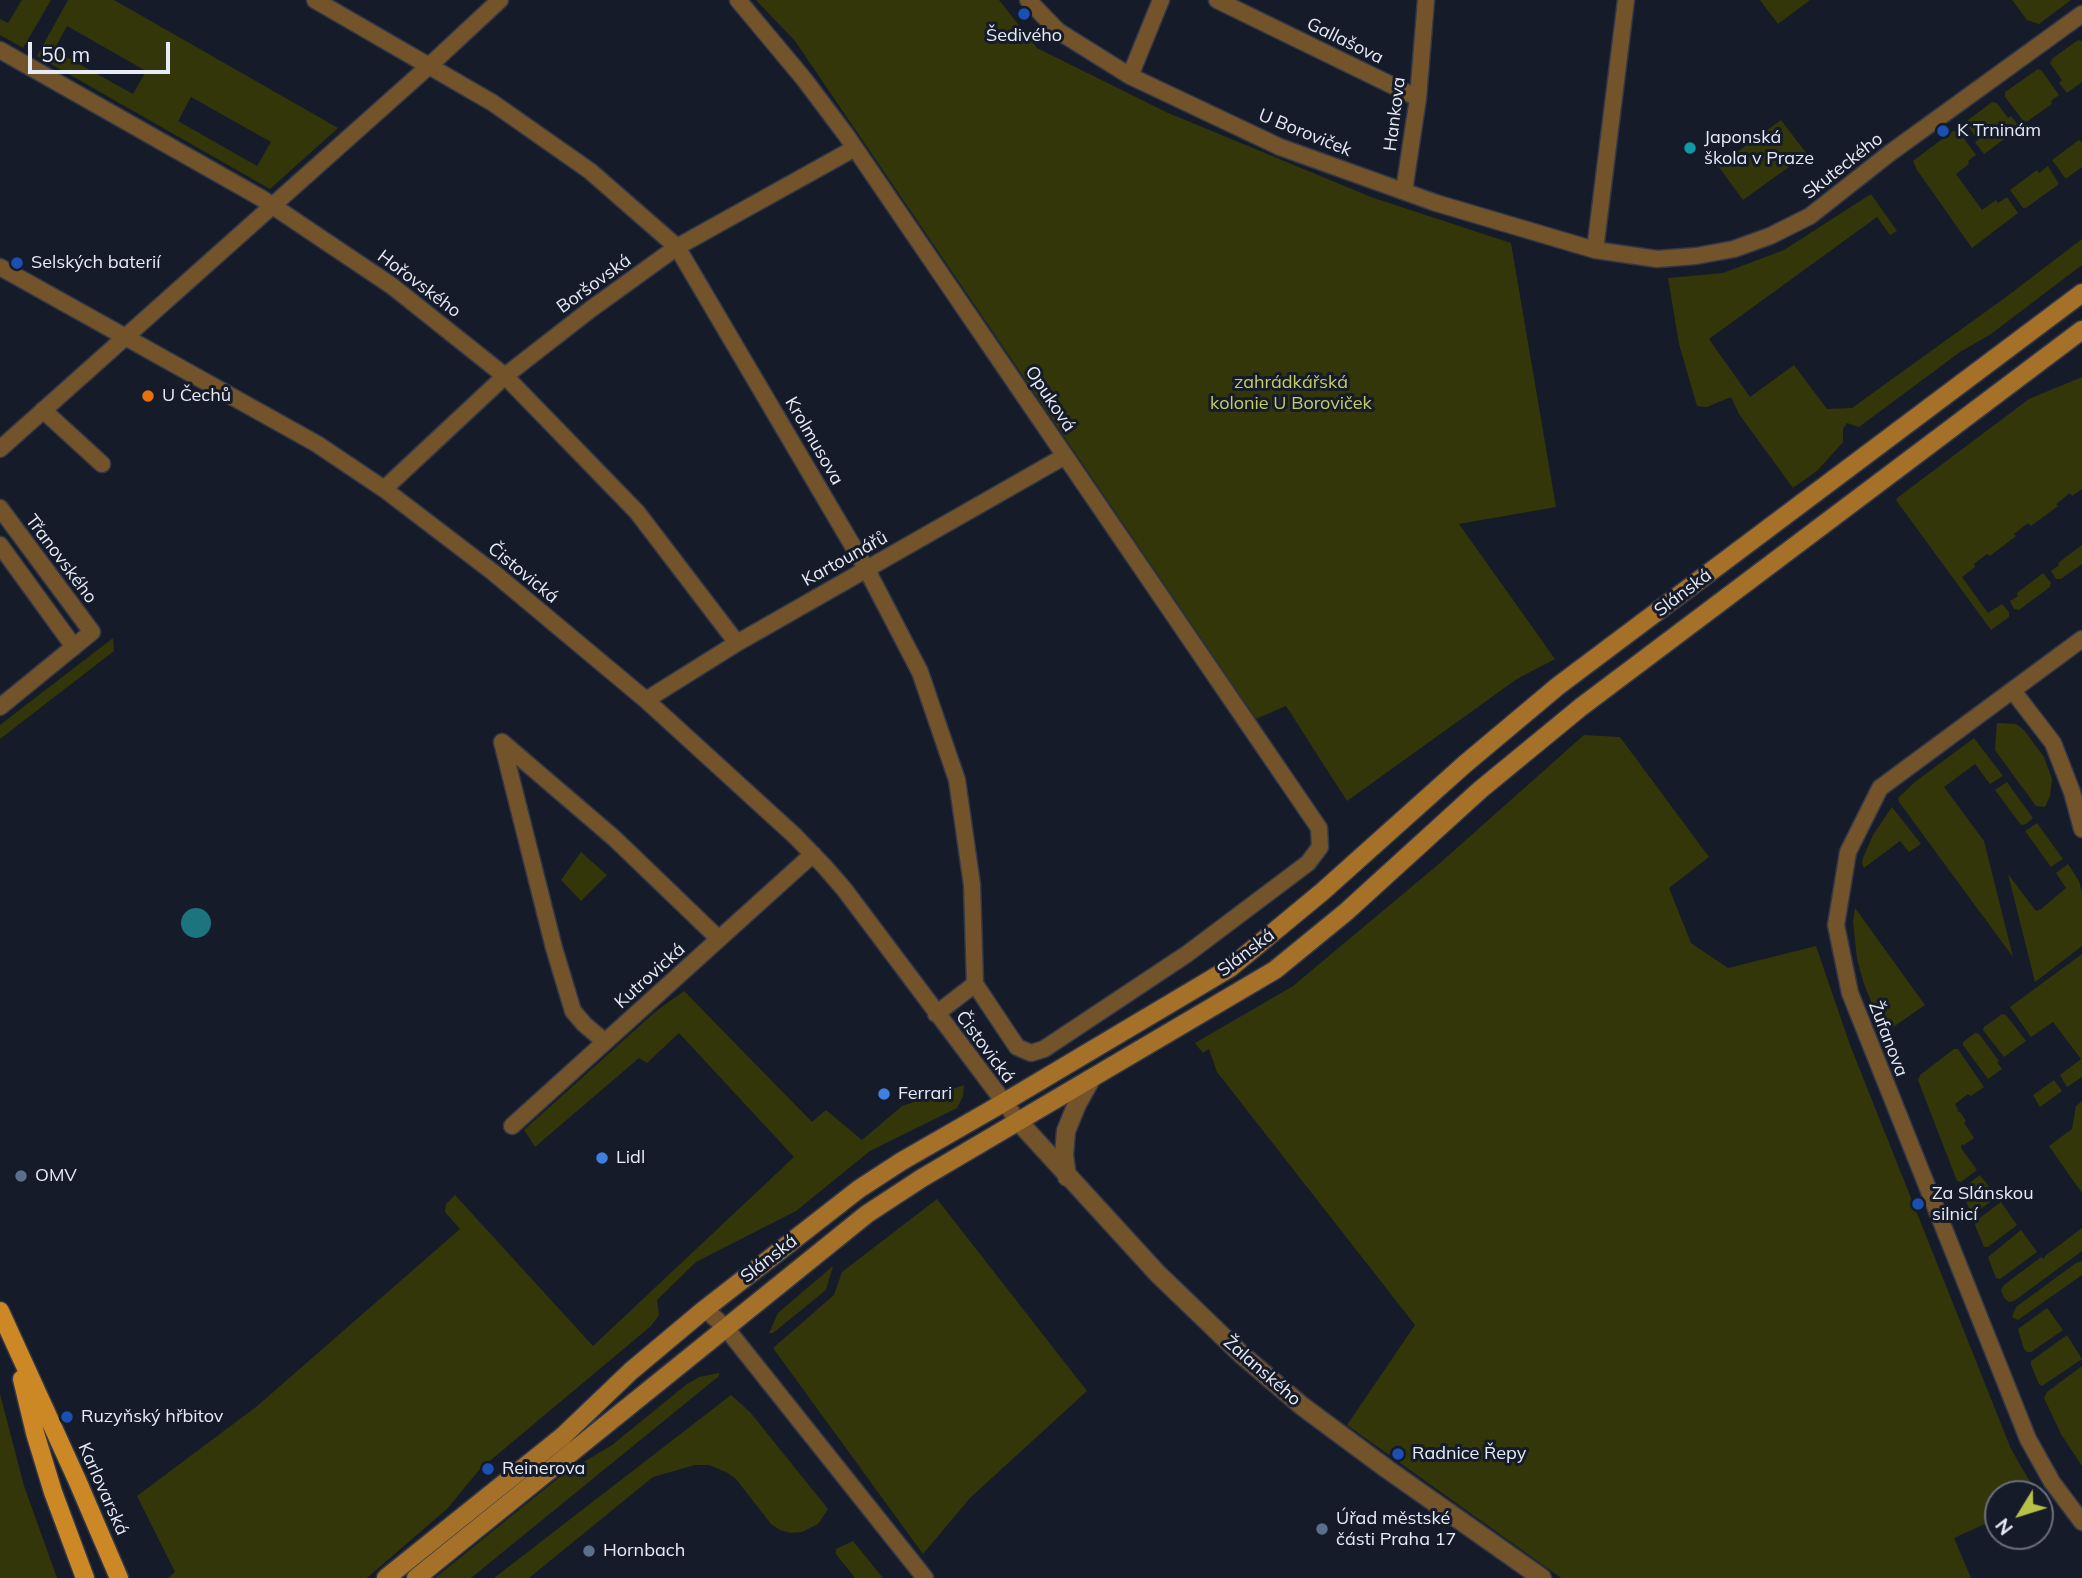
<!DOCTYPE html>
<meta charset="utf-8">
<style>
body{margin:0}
#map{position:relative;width:2082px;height:1578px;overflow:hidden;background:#161b2a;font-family:Mulish,sans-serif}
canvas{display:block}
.north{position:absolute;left:1984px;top:1480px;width:70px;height:70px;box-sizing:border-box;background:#161b2a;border:2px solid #6a6e7c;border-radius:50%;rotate:232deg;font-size:19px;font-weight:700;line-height:28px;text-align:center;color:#e7ebf6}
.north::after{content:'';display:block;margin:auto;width:24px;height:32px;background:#b7c148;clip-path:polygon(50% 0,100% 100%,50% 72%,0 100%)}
.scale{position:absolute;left:28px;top:42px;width:142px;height:32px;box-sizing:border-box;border:4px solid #e7ebf6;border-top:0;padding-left:9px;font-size:21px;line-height:24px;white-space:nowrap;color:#e7ebf6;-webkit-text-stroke:5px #161b2a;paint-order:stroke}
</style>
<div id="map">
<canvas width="2082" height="1578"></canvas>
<div class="north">N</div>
<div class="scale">50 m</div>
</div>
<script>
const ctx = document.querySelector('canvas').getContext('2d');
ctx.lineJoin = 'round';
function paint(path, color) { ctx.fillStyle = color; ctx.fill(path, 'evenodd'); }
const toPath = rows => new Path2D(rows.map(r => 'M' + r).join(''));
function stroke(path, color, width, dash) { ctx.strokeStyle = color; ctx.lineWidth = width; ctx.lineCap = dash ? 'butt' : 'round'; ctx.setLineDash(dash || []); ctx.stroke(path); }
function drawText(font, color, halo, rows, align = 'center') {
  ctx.font = font + ' Mulish,sans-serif'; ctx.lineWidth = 6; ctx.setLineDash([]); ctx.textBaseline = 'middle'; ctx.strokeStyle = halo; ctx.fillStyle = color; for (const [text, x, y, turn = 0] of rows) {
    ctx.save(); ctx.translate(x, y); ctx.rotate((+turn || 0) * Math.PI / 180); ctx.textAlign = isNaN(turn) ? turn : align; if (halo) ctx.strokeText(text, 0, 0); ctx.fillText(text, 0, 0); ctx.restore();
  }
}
paint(toPath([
 [22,0,51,0,23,48,0,35,0,19,8,23],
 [68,0,114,0,338,128,270,189,37,56],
 [67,26,146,71,133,94,54,50],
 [191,97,271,142,257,166,178,121],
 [756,0,999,0,1037,48,1166,112,1371,197,1511,243,1556,507,1459,524,1555,659,1517,679,1347,801,1286,706,1256,719,795,41],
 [1760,0,1810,0,1778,24],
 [2012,0,2071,0,2039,24,2027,20],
 [2078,40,2082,41,2082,82,2067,93,2059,83,2062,80,2050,63,2053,58],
 [2038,69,2042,71,2059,95,2051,101,2052,104,2025,123,2005,97,2005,92],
 [1992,102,1997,103,2008,118,2011,116,2018,125,2009,131,2011,134,1984,154,1975,142,1978,140,1967,125,1968,120],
 [1781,120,1807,154,1743,200,1718,166],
 [1953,131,1959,132,1976,155,1968,161,1969,164,1956,174,1982,210,1996,200,1998,203,2007,197,2018,213,1972,248,1917,170,1913,161],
 [2079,140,2082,142,2082,167,2067,178,2065,178,2052,160],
 [2048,166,2059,184,2026,208,2023,208,2010,190,2037,170,2039,173],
 [1871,194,1897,231,1890,235,1877,217,1709,339,1750,397,1794,365,1827,409,1852,408,2006,297,2082,239,2082,265,1991,334,1960,352,1859,427,1847,423,1843,429,1843,442,1818,470,1793,488,1739,414,1731,397,1707,407,1697,406,1679,344,1668,278,1723,273,1784,250],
 [2082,377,2082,489,2072,496,2070,493,2056,504,2058,506,2031,526,2028,523,2014,534,2016,536,1990,556,1987,554,1974,564,1975,567,1962,577,1988,613,2002,604,2009,612,2009,617,1991,630,1896,500,1897,498,2029,399],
 [2082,545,2082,564,2061,579,2056,579,2051,571,2059,565,2058,563],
 [2043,573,2051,583,2050,587,2019,610,2014,609,2010,601,2018,596,2017,593],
 [113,638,114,651,0,739,0,725],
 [1997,723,2016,724,2024,730,2044,757,2052,779,2050,796,2045,807,2036,806,1995,750],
 [1584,735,1620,737,1709,857,1669,888,1691,943,1728,968,1816,946,1850,1045,2011,1449,2037,1494,1998,1494,1998,1518,1954,1538,1971,1578,1561,1578,1347,1425,1415,1325,1217,1072,1209,1049,1203,1053,1195,1043,1293,986,1440,863],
 [1974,738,2003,776,1990,784,1975,764,1944,787,1984,841,2013,957,1899,802,1898,798,1915,782],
 [2007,782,2033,818,2026,824,2021,825,1995,790],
 [1892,807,1921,844,1909,852,1900,841,1864,868,1862,863,1863,858,1873,835],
 [2037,823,2063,859,2051,867,2025,831],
 [581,852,607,875,581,901,561,880],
 [2068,864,2079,881,2082,892,2082,946,2035,982,2008,874,2036,911,2041,909,2066,888,2056,873],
 [1855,908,1925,1005,1886,1032,1883,1031,1864,984,1857,959,1853,921],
 [2082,954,2082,1077,2067,1087,2060,1075,2081,1059,2053,1022,2031,1037,2010,1007],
 [684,991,812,1122,826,1110,862,1140,902,1106,964,1085,963,1096,957,1108,870,1151,796,1211,696,1262,657,1300,659,1315,651,1326,479,1470,448,1508,367,1578,168,1578,175,1572,137,1496,256,1407,460,1229,445,1212,446,1204,455,1195,593,1346,794,1157,679,1033,647,1063,639,1058,535,1147,524,1130,655,1012],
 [2002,1014,2006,1015,2026,1041,2004,1057,1983,1030,1984,1027],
 [1975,1033,1979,1034,1999,1061,1997,1062,2002,1069,1988,1079,1963,1045,1963,1042],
 [1954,1049,1958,1049,1984,1087,1971,1096,1968,1094,1955,1104,1958,1109,1957,1111,1960,1112,1966,1121,1964,1123,1974,1138,1964,1145,1962,1144,1961,1148,1977,1170,1961,1182,1957,1181,1918,1080,1920,1075],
 [2054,1080,2062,1091,2040,1107,2033,1095],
 [2082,1101,2082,1193,2049,1146,2072,1129,2076,1106],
 [1980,1175,1997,1197,1974,1214,1971,1213,1962,1192,1963,1188],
 [937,1199,1087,1391,970,1498,923,1554,773,1348,834,1295,842,1272],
 [2001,1202,2017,1225,1988,1247,1984,1247,1975,1225,1977,1220],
 [2082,1228,2082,1251,2014,1301,2009,1302,2004,1298,2001,1290,2004,1285,2041,1257,2044,1259,2045,1256],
 [2021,1230,2037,1252,2000,1279,1996,1278,1988,1257],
 [2082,1261,2082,1275,2018,1320,2012,1317,2016,1307,2076,1263],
 [833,1266,826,1290,773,1333,769,1333,778,1313],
 [2047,1308,2063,1330,2031,1352,2027,1352,2024,1349,2018,1329],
 [2067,1335,2082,1359,2042,1386,2039,1384,2031,1365,2031,1361],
 [2082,1366,2082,1466,2061,1434,2044,1398,2047,1392],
 [719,1373,719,1376,471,1578,435,1578,562,1475,612,1445,687,1384,699,1377],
 [0,1394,24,1486,57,1578,0,1578],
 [731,1395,750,1412,828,1509,818,1524,802,1532,791,1533,780,1530,771,1524,736,1479,726,1472,709,1465,695,1465,653,1477,529,1578,494,1578],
 [853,1541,883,1578,855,1578,836,1554,836,1549]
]), '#333608');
paint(toPath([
 '181 923a15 15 0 1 1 30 0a15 15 0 1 1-30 0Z'
]), '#1e747e');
const minor = toPath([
 [315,0,493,103,590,171,677,247,867,570,920,672,957,780,972,885,975,984,1017,1047,1031,1053,1044,1049,1187,954,1308,863,1320,847,1319,828,846,135,804,79,738,0],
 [1028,0,1058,31,1130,76,1280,147,1436,203,1595,250,1657,259,1696,256,1734,249,1770,236,1810,216,1890,153,2082,14],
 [1217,0,1418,98],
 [0,50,261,198,392,286,505,376,637,512,737,643],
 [1130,76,1161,0],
 [1404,191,1418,98,1426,0],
 [1595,250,1626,0],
 [0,267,317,444,384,489,494,573,646,700,795,836,824,866,844,889,1019,1122],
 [43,410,102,464],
 [0,449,429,66,500,0],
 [384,489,505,376,591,309,677,247,855,148],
 [0,508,92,632,0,707],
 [0,545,74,647],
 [2082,639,1880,788,1848,852,1836,925,1850,993,2028,1439,2052,1482,2082,1522],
 [2013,691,2053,743,2072,792,2082,829],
 [646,700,737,643,1065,456],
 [502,742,554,948,573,1011,584,1024,605,1042],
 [502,742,614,838,719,939],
 [936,1014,975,984],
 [512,1126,813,854],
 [705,1309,726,1328,925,1578]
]);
const tertiary = toPath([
 [1019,1122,1157,1273,1241,1354,1302,1406,1387,1469,1542,1578],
 [1067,1177,1064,1155,1066,1131,1077,1104,1091,1079]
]);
const secondary = toPath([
 [386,1578,563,1436,631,1371,705,1309,859,1189,902,1161,1003,1103,1230,968,1322,892,1465,764,1558,686,2082,293],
 [416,1578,867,1214,922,1178,1275,970,1346,912,1480,790,1581,707,2082,330]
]);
const primary = toPath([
 [0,1311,77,1480,119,1578],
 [22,1379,35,1433,53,1492,85,1578]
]);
stroke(minor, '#333847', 19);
stroke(tertiary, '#333847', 21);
stroke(secondary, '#333847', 21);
stroke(primary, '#333847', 21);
stroke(minor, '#73532a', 16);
stroke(tertiary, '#73532a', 18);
stroke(secondary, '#a57129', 18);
stroke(primary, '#cc8824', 18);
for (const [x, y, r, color] of [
 [1024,14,7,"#1a4fb4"],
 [1943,131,7,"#1a4fb4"],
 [1690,148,7,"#0f9aa8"],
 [17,263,7,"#1a4fb4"],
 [148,396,7,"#e8710a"],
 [884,1094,7,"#3f7fe0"],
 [602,1158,7,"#3f7fe0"],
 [21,1176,7,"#5c6f8a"],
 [1918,1204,7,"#1a4fb4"],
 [67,1417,7,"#1a4fb4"],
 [1398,1454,7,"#1a4fb4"],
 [488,1469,7,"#1a4fb4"],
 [1322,1529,7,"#5c6f8a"],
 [589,1551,7,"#5c6f8a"]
]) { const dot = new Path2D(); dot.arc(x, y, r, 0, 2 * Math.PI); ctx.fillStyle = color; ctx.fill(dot); stroke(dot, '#161b2a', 2.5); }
drawText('18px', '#e7ebf6', '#161b2a', [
 ["Šedivého",1024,36,"center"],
 ["K Trninám",1957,131],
 ["Japonská",1704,138],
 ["škola v Praze",1704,159],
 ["Selských baterií",31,263],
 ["U Čechů",162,396],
 ["Ferrari",898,1094],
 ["Lidl",616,1158],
 ["OMV",35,1176],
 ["Za Slánskou",1932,1194],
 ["silnicí",1932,1215],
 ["Ruzyňský hřbitov",81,1417],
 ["Radnice Řepy",1412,1454],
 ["Reinerova",502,1469],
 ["Úřad městské",1336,1519],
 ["části Praha 17",1336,1540],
 ["Hornbach",603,1551]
], 'left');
drawText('18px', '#e7ebf6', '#161b2a', [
 ["Gallašova",1345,41,26],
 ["Hankova",1395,114,-83],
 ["U Boroviček",1305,133,22],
 ["Skuteckého",1843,166,-38],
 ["Hořovského",419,284,37],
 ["Boršovská",594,284,-36],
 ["Opuková",1050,399,56],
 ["Krolmusova",814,441,60],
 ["Třanovského",61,559,53],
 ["Kartounářů",845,559,-29],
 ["Čistovická",523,573,39],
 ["Slánská",1683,593,-37],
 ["Slánská",1246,953,-37],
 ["Kutrovická",650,976,-42],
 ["Žufanova",1888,1039,69],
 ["Čistovická",985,1047,53],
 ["Slánská",769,1259,-38],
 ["Žalanského",1262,1371,41],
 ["Karlovarská",103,1489,66]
]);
drawText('18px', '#c6cd64', '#161b2a', [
 ["zahrádkářská",1291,383],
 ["kolonie U Boroviček",1291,404]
]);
</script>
